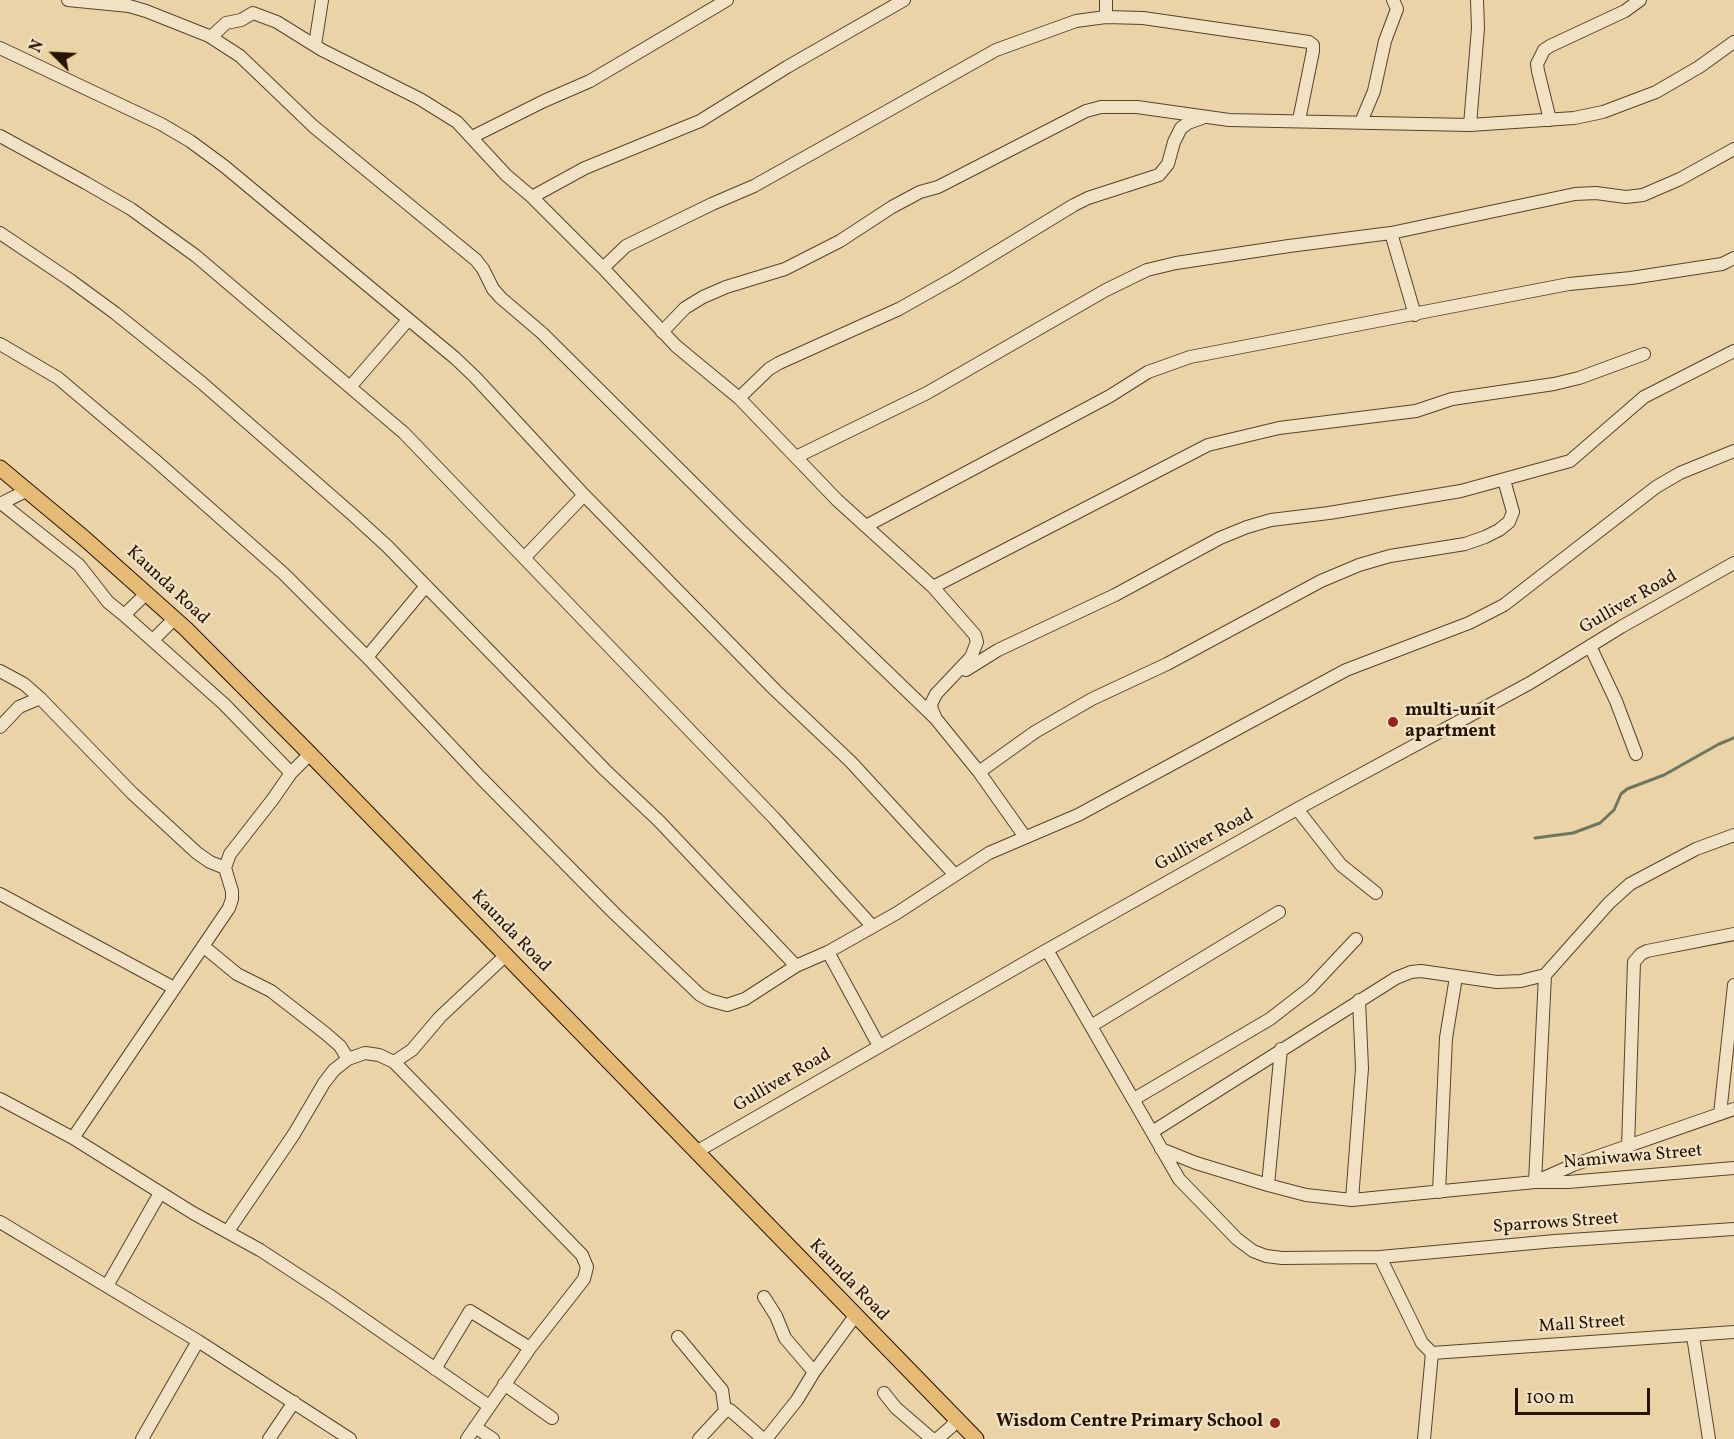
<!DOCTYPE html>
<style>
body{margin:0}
#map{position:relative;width:1734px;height:1439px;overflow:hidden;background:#ead3a7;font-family:Vollkorn,serif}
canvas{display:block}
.north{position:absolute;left:24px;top:24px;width:60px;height:60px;-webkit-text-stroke:4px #f1e2c6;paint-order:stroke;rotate:294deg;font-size:16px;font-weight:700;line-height:24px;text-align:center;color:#251300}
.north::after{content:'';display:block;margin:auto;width:21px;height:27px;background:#251300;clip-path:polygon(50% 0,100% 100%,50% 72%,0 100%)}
.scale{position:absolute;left:1515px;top:1388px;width:135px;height:27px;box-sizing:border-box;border:3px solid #251300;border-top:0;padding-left:8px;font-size:18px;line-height:21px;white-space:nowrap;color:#251300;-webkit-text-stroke:4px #f1e2c6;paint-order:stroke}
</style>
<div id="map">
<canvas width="1734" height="1439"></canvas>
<div class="north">N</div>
<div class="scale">100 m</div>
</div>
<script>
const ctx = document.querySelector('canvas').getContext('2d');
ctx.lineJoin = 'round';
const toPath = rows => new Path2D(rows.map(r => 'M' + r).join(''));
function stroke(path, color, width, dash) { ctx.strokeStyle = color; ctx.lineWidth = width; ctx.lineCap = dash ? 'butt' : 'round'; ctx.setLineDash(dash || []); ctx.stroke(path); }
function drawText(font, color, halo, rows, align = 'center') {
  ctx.font = font + ' Vollkorn,serif'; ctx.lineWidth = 4.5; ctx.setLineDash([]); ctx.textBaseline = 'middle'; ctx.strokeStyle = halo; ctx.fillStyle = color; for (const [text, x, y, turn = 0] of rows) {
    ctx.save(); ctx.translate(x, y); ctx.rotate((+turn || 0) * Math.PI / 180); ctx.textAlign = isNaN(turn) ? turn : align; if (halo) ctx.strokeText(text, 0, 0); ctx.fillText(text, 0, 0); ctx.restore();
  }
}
stroke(toPath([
 [1535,838,1573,833,1600,823,1614,810,1621,794,1627,789,1664,775,1719,744,1734,738]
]), '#6b7761', 3);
const minor = toPath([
 [68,0,129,6,146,11,209,36,240,56,313,126,476,260,483,269,493,289,501,298,542,333,736,526,935,718],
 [1106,0,1106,17],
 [211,37,226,23,241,20,253,13,277,22,322,50,420,99,457,122,506,175,532,197,603,268,676,346,739,398,837,500,933,587,975,635,977,642,971,657,936,694,931,704,932,710,936,719,979,772,1025,837],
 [315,45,322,0],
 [0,48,161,124,190,141,224,166,455,358,475,377,584,495,775,690,851,762,955,875],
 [1550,120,1538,71,1537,64,1544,50,1550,46,1625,11,1640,0],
 [1361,122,1374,91,1385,41,1397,9,1393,0],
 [1470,125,1478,28,1477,0],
 [0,136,86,183,131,209,196,256,404,433,774,818,872,926],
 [472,137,544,101,590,81,727,0],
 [532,197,585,168,700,121,787,67,904,0],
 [0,233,70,280,115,313,202,383,353,515,387,546,605,770,659,821,796,966],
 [1391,233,1415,315],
 [603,268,626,246,712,204,754,186,996,50,1076,21,1106,17,1143,18,1309,42,1313,45,1313,51,1299,120],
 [662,332,685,308,703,297,726,287,785,269,840,241,892,207,920,192,938,187,1086,111,1101,107,1137,107,1229,120,1470,125,1574,118,1603,112,1656,92,1699,67,1734,42],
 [0,344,58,378,155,460,284,574,367,657,480,777,614,913,700,995,709,1000,727,1005,745,999,796,966,828,952,897,913,989,853,1078,815,1346,670,1469,623,1504,605,1656,487,1680,473,1734,451],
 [350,387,408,320],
 [739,398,769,369,779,363,899,309,954,278,1074,205,1088,198,1159,175,1168,164,1174,142,1181,128,1188,123,1202,118],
 [796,457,927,393,1106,290,1147,270,1176,263,1289,246,1391,233,1575,194,1596,193,1626,197,1643,195,1680,179,1734,149],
 [1,503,79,565,108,602,124,615,147,593],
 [0,504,28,490],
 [866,526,1110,396,1148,372,1190,357,1569,284,1631,278,1722,264,1734,258],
 [524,558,584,495],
 [933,587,1208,445,1279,428,1416,411,1452,399,1554,384,1579,378,1644,354],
 [124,615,224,704,291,773],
 [153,640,174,619],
 [1590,646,1616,701,1636,754],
 [367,657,426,586],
 [966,670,998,650,1115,595,1220,538,1247,527,1271,520,1329,513,1461,491,1570,461,1644,397,1734,351],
 [0,671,24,684,40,698,132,793,197,853,210,862,225,868],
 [0,727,19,707,40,698],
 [979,772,1035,732,1092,699,1167,664,1321,581,1359,565,1390,556,1465,544,1485,537,1499,530,1509,522,1513,512,1504,480],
 [1297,809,1341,865,1376,893],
 [0,894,174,988],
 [203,946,237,974,271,991,325,1033,340,1046,348,1059],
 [1047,950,1179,1179,1237,1239,1253,1251,1266,1256,1282,1258,1380,1257,1555,1241,1734,1229],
 [828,952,879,1046],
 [1545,975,1535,1182,1568,1182,1734,1168],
 [1091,1026,1279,912],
 [394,1062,412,1050,440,1017,506,955],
 [0,1099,73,1138,193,1213,260,1250,329,1295,489,1406],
 [1134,1099,1270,1019,1310,988,1356,939],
 [1720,1114,1734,985],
 [1152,1132,1396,978,1411,972,1421,971,1497,982,1521,981,1545,975,1609,903,1630,884,1696,849,1734,835],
 [73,1138,229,908,232,899,232,891,225,868,230,854,273,799,291,773,310,754],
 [1628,1147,1634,962,1641,954,1647,951,1734,934],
 [1161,1149,1196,1163,1268,1185,1306,1195,1352,1200,1535,1182,1573,1165,1734,1109],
 [696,1152,1047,950,1297,809,1530,683,1621,627,1734,563],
 [1268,1185,1281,1049],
 [1439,1192,1446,1038,1456,977],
 [1352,1200,1362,1068,1359,1000],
 [0,1222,198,1341,350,1439],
 [228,1231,294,1134,324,1083,334,1070,348,1059,365,1053,379,1055,394,1062,582,1255,587,1267,584,1279,530,1348,467,1439],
 [1380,1257,1422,1343,1432,1353],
 [107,1286,160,1193],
 [764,1297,776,1316,785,1338,814,1372],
 [1693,1336,1709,1439],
 [678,1337,722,1390,725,1411],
 [1432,1353,1734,1332],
 [435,1369,470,1311,530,1348],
 [504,1384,552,1418],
 [884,1393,896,1408,932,1439],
 [475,1427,493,1439],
 [142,1439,198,1341],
 [269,1439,294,1402],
 [699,1439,725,1411,730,1410,763,1439],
 [766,1439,797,1400,814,1372,855,1316],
 [937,1439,951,1427,956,1419],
 [1424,1439,1432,1353]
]);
const major = toPath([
 [0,468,84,538,186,629,310,754,976,1439]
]);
stroke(minor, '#56432a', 14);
stroke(major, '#251300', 17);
stroke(minor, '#f1e2c6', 12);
stroke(major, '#e5ba74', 15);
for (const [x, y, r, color] of [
 [1393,722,6,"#8f2418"],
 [1275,1423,6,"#8f2418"]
]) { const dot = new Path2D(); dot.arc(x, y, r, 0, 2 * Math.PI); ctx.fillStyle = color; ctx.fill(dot); stroke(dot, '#f1e2c6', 2); }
drawText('18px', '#251300', '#f1e2c6', [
 ["Kaunda Road",167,586,43],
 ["Gulliver Road",1629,603,-30],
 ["Gulliver Road",1205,841,-29],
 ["Kaunda Road",510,932,46],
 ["Gulliver Road",783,1081,-30],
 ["Namiwawa Street",1633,1158,-5],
 ["Sparrows Street",1556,1224,-4],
 ["Kaunda Road",848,1281,46],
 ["Mall Street",1582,1325,-4]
]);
drawText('bold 18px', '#251300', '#f1e2c6', [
 ["multi-unit",1405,712],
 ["apartment",1405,733],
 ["Wisdom Centre Primary School",1263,1423,"right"]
], 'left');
</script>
